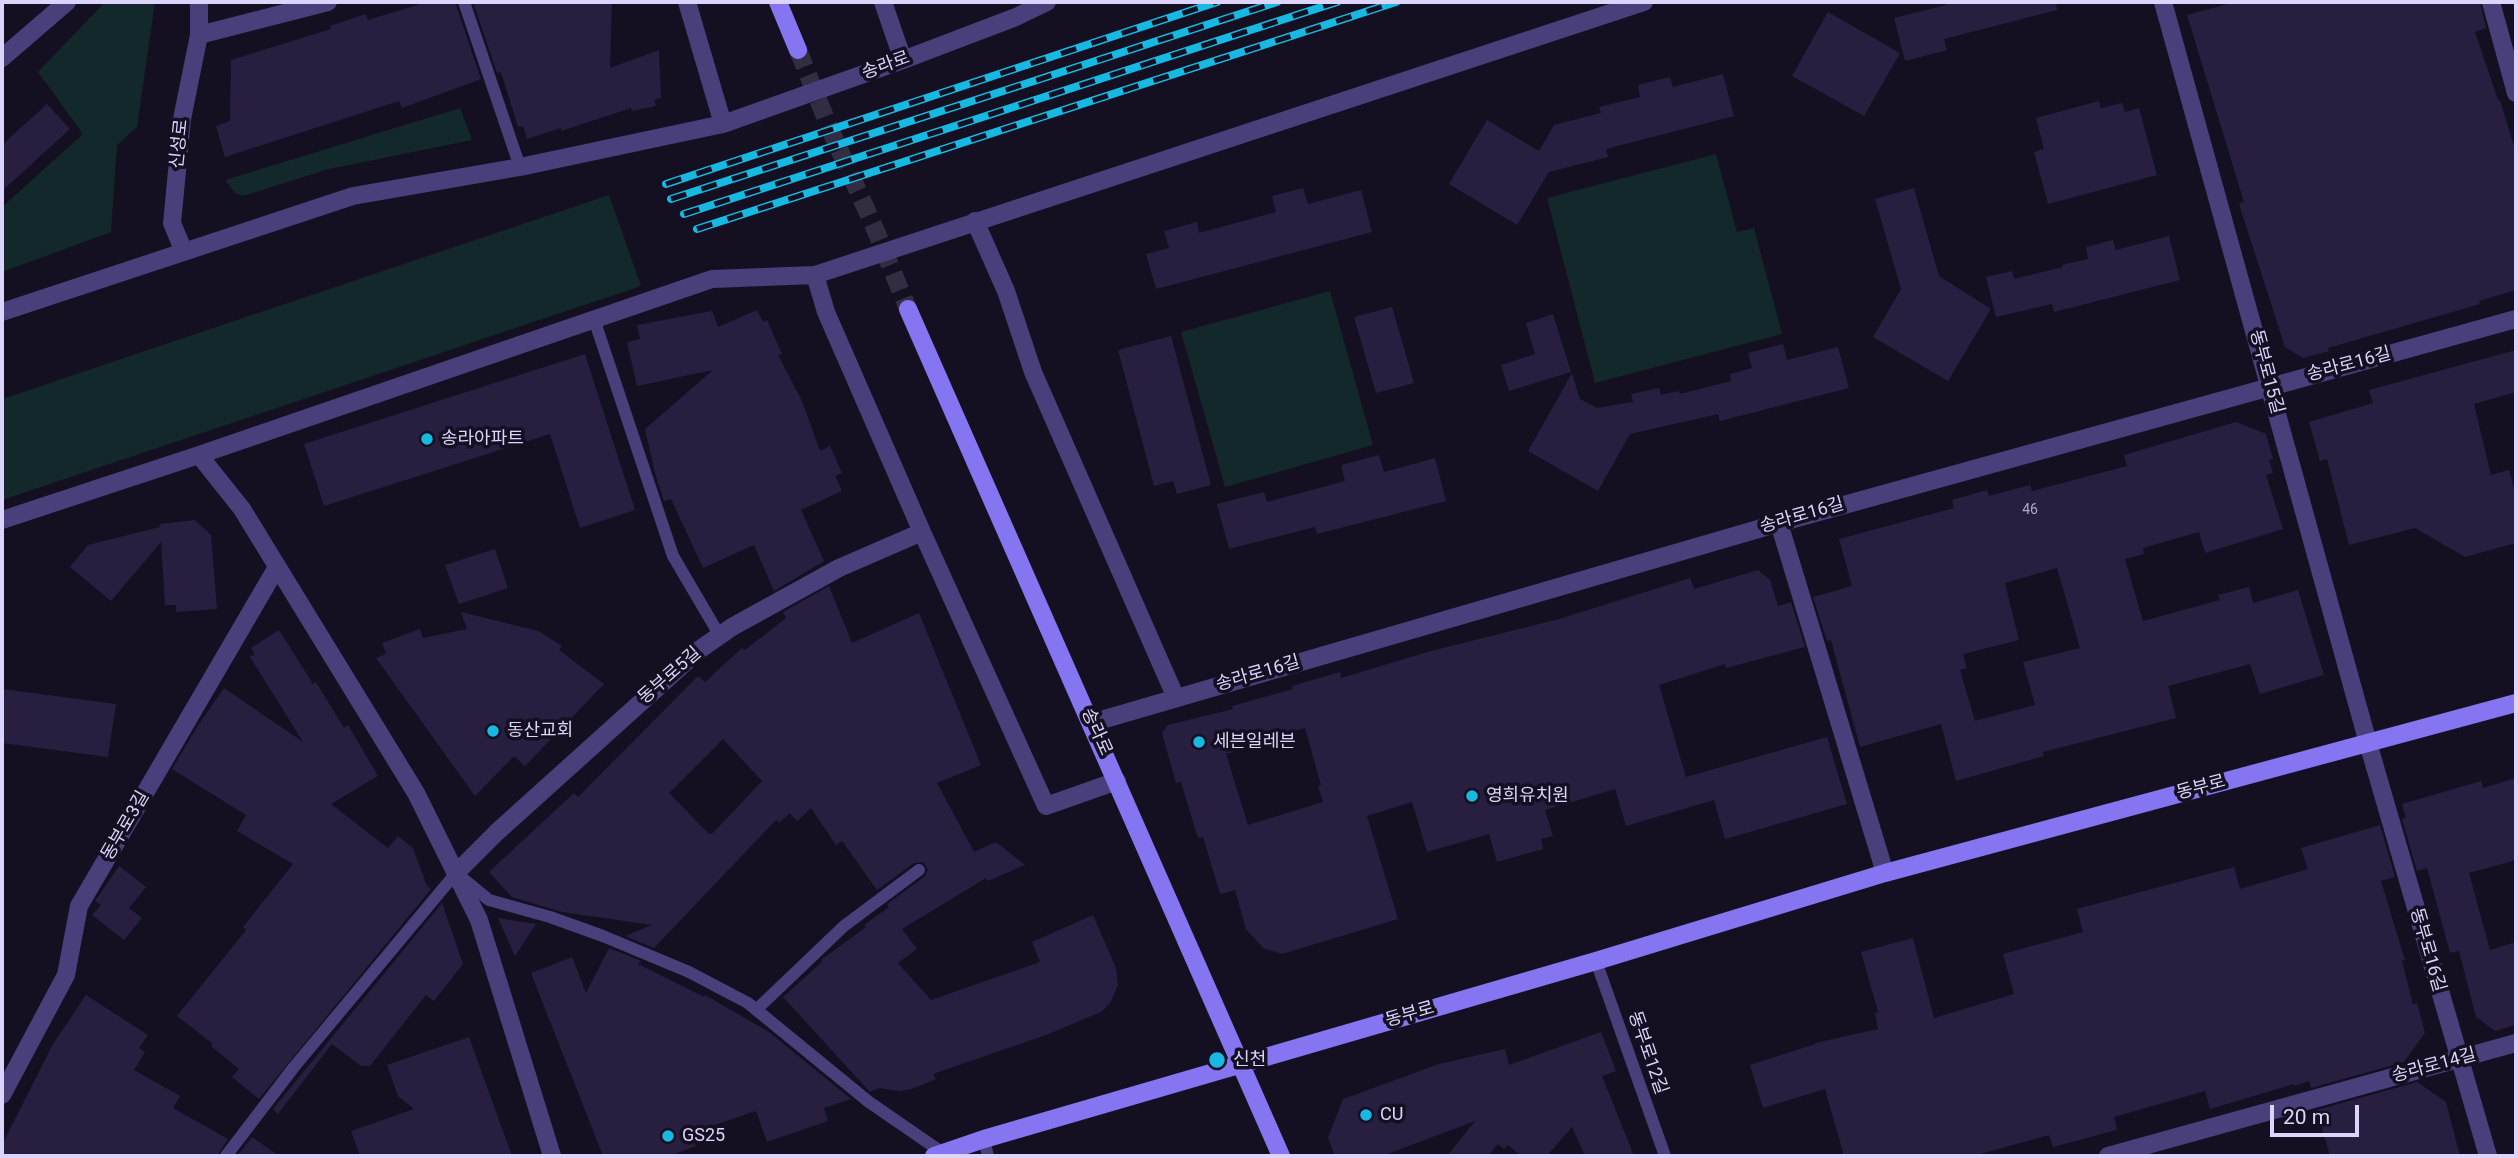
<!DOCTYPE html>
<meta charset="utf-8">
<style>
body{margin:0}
#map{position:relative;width:2518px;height:1158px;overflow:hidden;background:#141021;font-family:Roboto,sans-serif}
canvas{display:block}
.frame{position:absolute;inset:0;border:4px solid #dcd4fb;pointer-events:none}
.scale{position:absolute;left:2270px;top:1105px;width:89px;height:32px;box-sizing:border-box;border:4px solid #dcd4fb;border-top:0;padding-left:9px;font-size:21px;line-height:24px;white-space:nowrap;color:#dcd4fb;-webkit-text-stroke:5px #141021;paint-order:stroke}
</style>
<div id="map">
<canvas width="2518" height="1158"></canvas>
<div class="frame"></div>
<div class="scale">20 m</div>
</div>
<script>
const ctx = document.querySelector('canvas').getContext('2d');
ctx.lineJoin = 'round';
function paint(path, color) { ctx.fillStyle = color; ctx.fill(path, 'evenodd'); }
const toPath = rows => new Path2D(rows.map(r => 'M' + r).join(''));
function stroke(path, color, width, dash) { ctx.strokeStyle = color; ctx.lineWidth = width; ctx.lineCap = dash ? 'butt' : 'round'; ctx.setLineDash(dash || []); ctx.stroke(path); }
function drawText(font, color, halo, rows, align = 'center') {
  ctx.font = font + ' Roboto,"Noto Sans KR",sans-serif'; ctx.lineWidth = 7; ctx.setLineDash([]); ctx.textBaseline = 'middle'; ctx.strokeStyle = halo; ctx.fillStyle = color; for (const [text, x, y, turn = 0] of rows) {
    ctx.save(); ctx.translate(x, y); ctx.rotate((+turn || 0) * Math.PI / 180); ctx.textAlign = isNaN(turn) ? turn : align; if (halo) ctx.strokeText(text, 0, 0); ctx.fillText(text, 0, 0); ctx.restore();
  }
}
paint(toPath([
 [105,2,155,2,137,127,117,145,111,232,2,272,2,207,83,134,38,72],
 [460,108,472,140,329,169,243,196,235,193,225,180],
 [1716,154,1737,232,1754,228,1782,334,1595,383,1547,198],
 [609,195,641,286,2,500,2,399],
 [1330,291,1373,445,1225,487,1181,332]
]), '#13282a');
paint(toPath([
 [427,2,455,2,481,79,402,108,399,101,225,157,216,126,230,121,231,60,331,29,330,26,366,14,368,20],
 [473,2,612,2,610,68,659,50,661,98,654,100,656,106,632,111,631,108,561,131,561,128,527,139,523,126,518,127,501,72,497,73],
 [1945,2,2056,2,2057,10,1944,39,1947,50,1905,61,1894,18,1946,5],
 [2235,2,2480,2,2486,28,2475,32,2498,100,2500,100,2516,153,2516,290,2479,301,2480,304,2328,348,2329,351,2303,358,2285,347,2239,204,2244,202,2187,15],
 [1828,12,1900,53,1864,116,1792,76],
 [1723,74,1734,116,1606,149,1608,157,1549,172,1517,225,1449,184,1487,120,1539,151,1554,125,1601,113,1599,107,1640,97,1638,85,1670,77,1673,87],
 [2099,101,2101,108,2122,103,2125,112,2139,108,2157,175,2048,204,2034,152,2044,149,2036,118],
 [47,104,70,129,2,191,2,145],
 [1303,188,1308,204,1361,190,1372,232,1156,289,1146,254,1169,248,1164,231,1197,222,1199,233,1276,212,1272,196],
 [1914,188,1939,276,1991,309,1948,381,1873,337,1901,289,1875,199],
 [2169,236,2180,280,2054,312,2052,304,1996,317,1986,277,2012,271,2014,279,2063,267,2062,265,2088,259,2086,247,2113,240,2116,250],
 [1392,307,1414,383,1376,393,1354,317],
 [757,310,763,322,767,320,782,354,778,355,802,401,820,451,830,446,842,473,835,476,842,491,801,510,824,561,774,591,754,545,703,568,671,499,664,501,655,473,645,429,713,370,637,386,627,342,640,339,637,325,712,311,718,327],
 [1553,314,1571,372,1509,391,1501,365,1535,354,1526,323],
 [1171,336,1211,485,1177,494,1173,481,1154,486,1118,350],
 [1783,344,1787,360,1838,347,1849,388,1720,421,1718,414,1630,434,1598,491,1528,451,1572,373,1580,399,1597,408,1633,402,1631,394,1659,388,1661,395,1679,391,1680,394,1731,381,1730,374,1752,368,1748,353],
 [2516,350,2516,392,2474,404,2491,475,2509,470,2516,495,2516,543,2465,557,2415,528,2349,545,2327,459,2320,461,2309,422,2373,403,2369,390],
 [585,354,635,510,580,528,550,434,324,506,304,444],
 [2236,422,2266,434,2273,459,2269,460,2273,473,2266,475,2283,529,2205,553,2199,532,2143,548,2144,554,2125,559,2143,621,2220,600,2218,595,2249,587,2253,603,2298,590,2324,675,2260,694,2250,664,2168,686,2176,718,2043,752,2044,756,1956,781,1941,724,1860,747,1831,640,1827,641,1813,597,1852,586,1839,539,1954,508,1952,500,1987,490,1989,496,2030,485,2032,491,2127,466,2124,455],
 [2057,568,2080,648,2023,662,2035,705,1975,721,1960,670,1967,668,1963,654,2019,640,2005,583],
 [1379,455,1384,472,1435,458,1446,501,1317,534,1315,527,1229,549,1217,504,1264,492,1267,502,1345,481,1341,465],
 [195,520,211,535,217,609,176,612,176,605,165,605,161,542,111,601,70,567,88,545,160,527,160,524],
 [495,549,508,588,459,604,445,565],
 [1758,570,1770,580,1778,606,1791,602,1805,647,1726,668,1725,664,1659,685,1686,777,1827,737,1847,804,1725,839,1714,800,1626,826,1615,789,1545,810,1553,836,1541,839,1543,849,1497,862,1489,834,1427,852,1412,802,1367,816,1398,919,1282,954,1263,948,1246,929,1235,890,1220,894,1203,837,1198,838,1181,782,1176,783,1162,733,1168,725,1233,709,1232,706,1293,689,1292,686,1340,672,1341,678,1431,651,1559,619,1690,578,1694,589],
 [1305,728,1321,785,1318,786,1323,802,1248,825,1226,754,1233,752,1232,750],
 [829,586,852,643,919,613,981,765,937,783,974,852,996,842,1025,865,988,881,986,878,902,929,917,949,898,963,931,1000,1040,962,1032,942,1093,915,1116,968,1118,985,1110,1003,1101,1012,1046,1035,933,1074,936,1079,912,1089,898,1091,880,1088,870,1092,783,997,822,962,821,960,866,927,864,925,889,907,887,904,924,877,928,870,923,862,914,863,877,890,842,841,836,845,811,808,797,821,790,813,779,823,776,820,654,948,625,936,652,925,562,912,512,897,489,872,574,793,578,797,698,676,705,682,742,648,745,650,786,618,783,612],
 [723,739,762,781,713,833,709,834,669,793],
 [461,612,538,631,562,646,559,650,604,684,525,766,514,756,475,796,376,658,386,654,382,643,420,629,423,638,467,629],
 [279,630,313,684,316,682,344,728,348,725,378,776,331,804,388,848,398,836,413,848,427,886,431,889,259,1099,232,1077,239,1069,211,1046,213,1044,177,1016,246,930,243,927,293,864,237,831,246,815,172,769,197,727,224,688,303,742,250,657,255,654,251,648],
 [2,689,116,704,108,757,2,743],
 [2516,778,2516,860,2469,873,2490,950,2516,942,2516,1025,2495,1031,2476,1017,2459,951,2450,953,2427,868,2417,871,2402,819,2406,818,2402,804,2481,781,2483,788],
 [2380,825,2395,877,2381,881,2405,960,2402,961,2413,1004,2417,1003,2425,1033,2404,1062,2311,1088,2309,1081,2295,1086,2294,1084,2210,1109,2205,1091,2114,1117,2117,1130,2053,1147,2049,1135,1973,1156,1844,1156,1825,1089,1763,1108,1750,1065,1815,1044,1815,1043,1878,1029,1875,1013,1878,1012,1861,952,1913,938,1934,1018,2014,994,2003,954,2083,932,2077,909,2234,867,2240,889,2308,869,2301,848],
 [119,866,146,887,129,908,142,918,124,940,92,915,101,905,95,901],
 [442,903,463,964,434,1001,426,995,370,1066,361,1066,332,1044,278,1114,273,1109],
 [498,918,536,924,515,956],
 [609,948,641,961,638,964,704,997,705,995,769,1032,851,1099,824,1108,828,1121,767,1142,756,1111,691,1133,696,1146,669,1156,603,1156,531,973,572,957,586,993],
 [86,995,148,1035,139,1048,145,1052,134,1070,180,1096,173,1108,228,1139,217,1156,2,1156,2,1145,53,1044],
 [1601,1032,1616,1071,1602,1076,1634,1156,1585,1156,1572,1127,1547,1156,1521,1156,1508,1145,1504,1149,1498,1144,1488,1156,1447,1156,1475,1121,1382,1156,1335,1156,1328,1138,1343,1099,1439,1064,1505,1049,1509,1065],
 [469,1037,512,1156,360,1156,351,1131,414,1109,398,1096,387,1065],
 [2417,1082,2446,1102,2460,1156,2330,1156,2317,1110],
 [252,1137,279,1156,237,1156]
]), '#281e40');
stroke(toPath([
 [798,50,830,129,876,231,908,309]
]), '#322d42', 18, [18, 9]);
stroke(toPath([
 [464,2,520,167],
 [594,319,673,556,720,636],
 [1596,961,1665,1156],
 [756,1010,844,926,919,870],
 [984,1139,988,1156],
 [226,1156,294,1067,456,873,489,900,550,917,603,936,689,972,748,1003,869,1102,943,1153]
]), '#483f7b', 12);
stroke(toPath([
 [687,2,723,124],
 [883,2,903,60],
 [2163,2,2368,743,2488,1156],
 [2491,2,2516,93],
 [199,35,328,2],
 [2,58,67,2],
 [975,221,1006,291,1033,372,1176,698],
 [184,252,172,223,182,119,199,35,199,2],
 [815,275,826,312,922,532,1046,806,1117,781],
 [2,312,353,196,520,167,723,124,903,60,1016,17,1047,2],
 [199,455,242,509,416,793,479,920,552,1156],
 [2,520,199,455,712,279,815,275,1644,2],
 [1779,523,1885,873],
 [1091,723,1779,523,2516,319],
 [456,873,497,832,699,650,732,627,839,568,922,532],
 [2,1095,66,975,79,906,277,567],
 [2108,1156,2516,1043]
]), '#483f7b', 18);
stroke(toPath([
 [778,2,798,50],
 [908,309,1281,1156],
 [934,1156,984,1139,1596,961,1885,873,2516,703]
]), '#8575f1', 18);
const rail = toPath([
 [666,184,1217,2],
 [671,199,1277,2],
 [684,214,1337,2],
 [697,229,1396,2]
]);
stroke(rail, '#17b9e3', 8);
stroke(rail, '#141021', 5, [16]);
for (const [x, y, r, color] of [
 [427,439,7,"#17b9e3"],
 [493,731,7,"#17b9e3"],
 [1199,742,7,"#17b9e3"],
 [1472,796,7,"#17b9e3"],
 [1217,1060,9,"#17b9e3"],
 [1366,1115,7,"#17b9e3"],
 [668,1136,7,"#17b9e3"]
]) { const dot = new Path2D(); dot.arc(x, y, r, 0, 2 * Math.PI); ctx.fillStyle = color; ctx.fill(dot); stroke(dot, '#141021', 2.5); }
drawText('14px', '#afa6cc', null, [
 ["46",2030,510]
]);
drawText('18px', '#dcd4fb', '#141021', [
 ["송라로",886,66,-20],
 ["신성로",180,144,-84],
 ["송라로16길",2349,365,-15],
 ["동부로15길",2266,372,75],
 ["송라로16길",1802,516,-16],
 ["송라로16길",1258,674,-16],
 ["동부로5길",670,676,-41],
 ["송라로",1096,732,66],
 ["동부로",2201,788,-15],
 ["동부로3길",126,826,-60],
 ["동부로16길",2427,950,74],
 ["동부로",1410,1015,-16],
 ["동부로12길",1647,1053,71],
 ["송라로14길",2434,1066,-15]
]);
drawText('18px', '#dcd4fb', '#141021', [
 ["송라아파트",441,439],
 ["동산교회",507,731],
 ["세븐일레븐",1213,742],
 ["영희유치원",1486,796],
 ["신천",1233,1060],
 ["CU",1380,1115],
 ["GS25",682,1136]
], 'left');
</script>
